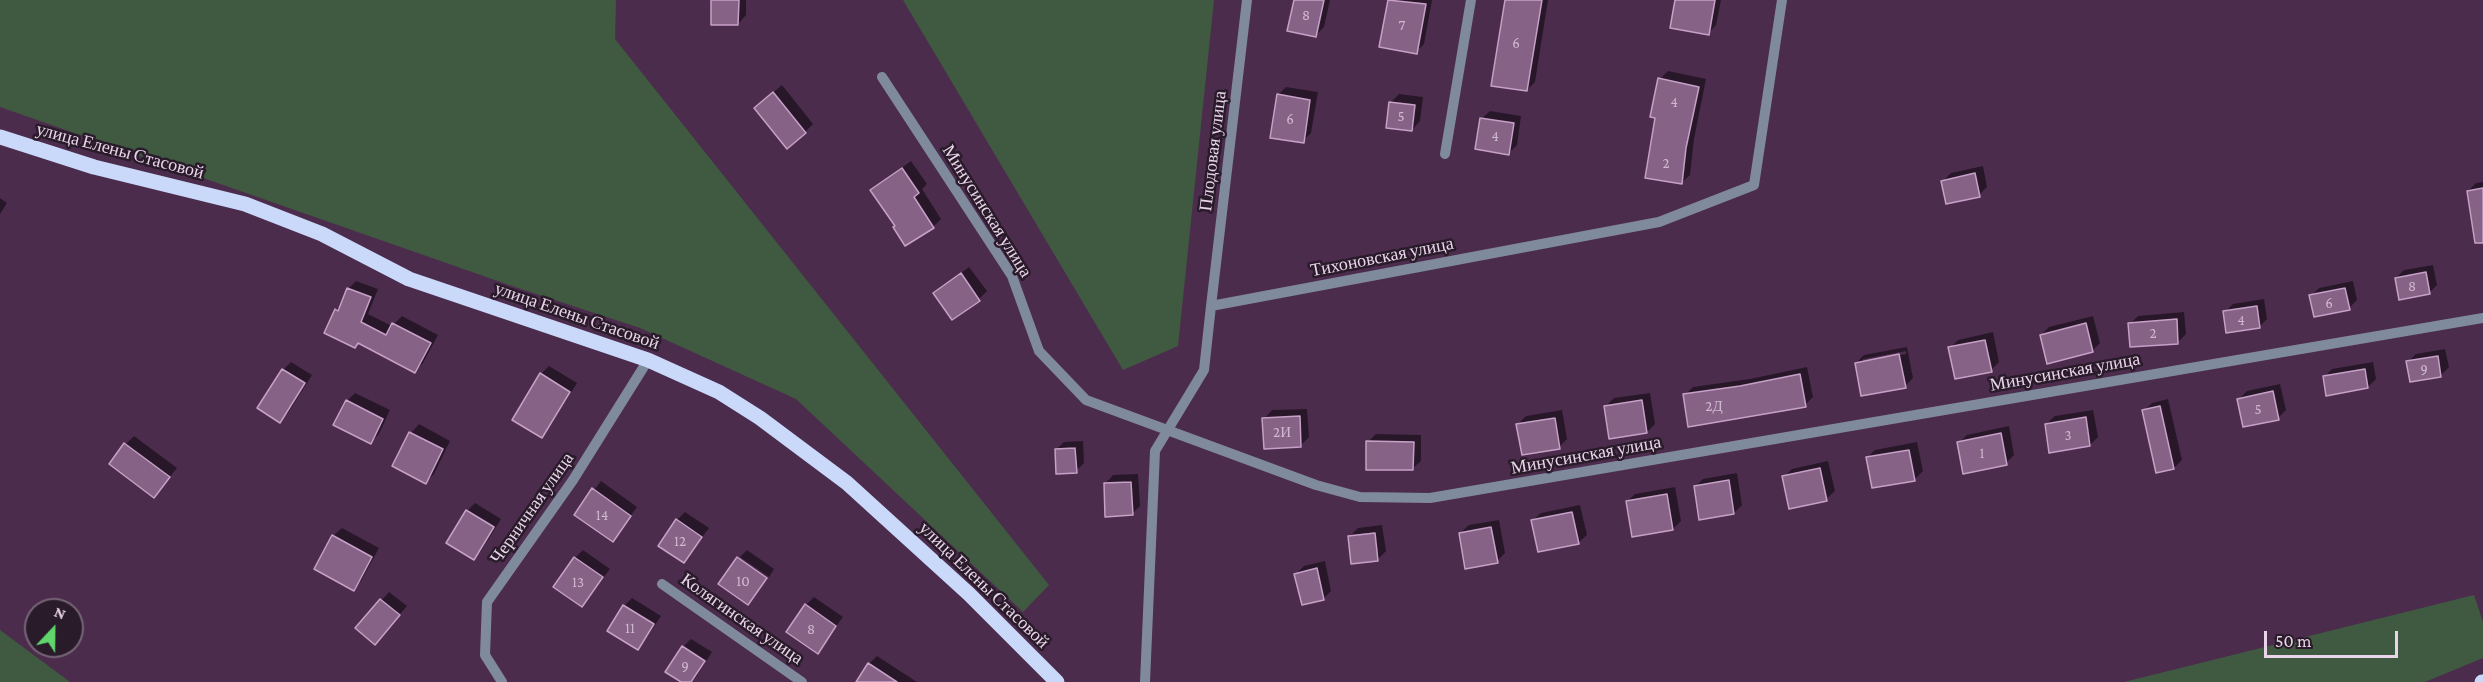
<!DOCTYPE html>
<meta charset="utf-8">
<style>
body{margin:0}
#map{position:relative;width:2483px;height:682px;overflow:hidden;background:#4c2c4d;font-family:"Crimson Pro",serif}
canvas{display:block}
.north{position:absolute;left:24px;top:598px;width:60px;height:60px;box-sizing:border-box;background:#291b2a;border:2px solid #766576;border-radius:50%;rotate:22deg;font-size:16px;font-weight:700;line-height:24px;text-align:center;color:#e9d4e9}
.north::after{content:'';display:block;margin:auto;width:21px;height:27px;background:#5fd56b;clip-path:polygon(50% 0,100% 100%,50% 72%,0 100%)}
.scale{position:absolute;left:2264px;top:631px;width:134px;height:27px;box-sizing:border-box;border:3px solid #e9d4e9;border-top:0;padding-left:8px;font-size:18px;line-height:21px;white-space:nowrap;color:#e9d4e9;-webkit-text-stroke:4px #291b2a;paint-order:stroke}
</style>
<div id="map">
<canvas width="2483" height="682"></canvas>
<div class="north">N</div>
<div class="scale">50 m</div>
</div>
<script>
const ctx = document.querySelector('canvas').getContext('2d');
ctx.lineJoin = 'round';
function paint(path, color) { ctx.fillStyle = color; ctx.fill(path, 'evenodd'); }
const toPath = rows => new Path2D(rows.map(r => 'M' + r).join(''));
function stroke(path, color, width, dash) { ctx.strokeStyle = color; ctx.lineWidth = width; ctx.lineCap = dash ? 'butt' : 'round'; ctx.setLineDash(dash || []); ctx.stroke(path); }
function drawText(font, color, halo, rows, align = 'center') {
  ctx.font = font + ' "Crimson Pro",serif'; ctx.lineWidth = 5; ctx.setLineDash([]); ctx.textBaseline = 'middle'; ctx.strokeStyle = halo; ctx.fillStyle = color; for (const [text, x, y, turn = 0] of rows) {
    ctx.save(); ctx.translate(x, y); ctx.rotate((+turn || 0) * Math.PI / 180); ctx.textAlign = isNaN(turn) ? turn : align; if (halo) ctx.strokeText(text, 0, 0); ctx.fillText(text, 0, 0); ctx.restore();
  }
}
paint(toPath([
 [0,0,616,0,615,39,1049,585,1023,612,796,399,640,328,515,287,0,107],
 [903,0,1214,0,1178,346,1123,370],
 [2474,595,2483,622,2483,658,2425,682,2124,682],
 [0,630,70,682,0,682]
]), '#3f5a40');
paint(toPath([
 [713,0,746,0,746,15,738,24],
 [1296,0,1330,0,1324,27,1316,35],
 [1389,0,1432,0,1424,44,1416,52,1381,46],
 [1506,0,1548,0,1535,82,1527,90],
 [1677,0,1721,0,1716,25,1708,34],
 [1668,71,1706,79,1694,139,1690,175,1681,183,1656,117,1660,79],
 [782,85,813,124,805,132,764,100],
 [1286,87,1318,92,1311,133,1303,141,1278,95],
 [1399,94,1423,97,1420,121,1412,130,1391,102],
 [1490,111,1521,116,1517,145,1509,153,1481,119],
 [911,161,927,184,922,189,941,219,933,227,896,226,872,190],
 [1983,166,1987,187,1979,195,1943,181,1951,173],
 [2483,182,2483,219,2468,191,2476,183],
 [0,198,7,203,0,214],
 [2433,265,2437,285,2429,293,2396,278,2404,270],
 [969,267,987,291,979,299,935,293],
 [356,281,378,289,368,314,392,326,402,316,438,335,423,363,415,371,359,343,355,347,336,310,342,304,348,289],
 [2353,281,2357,300,2349,308,2311,296,2319,288],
 [2264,299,2267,319,2259,327,2225,312,2233,304],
 [2184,312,2186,334,2178,342,2130,324,2138,316],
 [2093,316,2100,343,2092,351,2041,335,2049,327],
 [1993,332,1999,362,1991,370,1950,348,1958,340],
 [1907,347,1913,378,1905,386,1856,363,1864,355],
 [1906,351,1906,354,1863,362,1863,359],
 [2445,349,2449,367,2441,375,2408,362,2416,354],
 [291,362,312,375,288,413,280,421,283,370],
 [2373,362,2376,379,2368,387,2324,377,2332,369],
 [549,366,577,383,549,428,541,437,541,374],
 [1807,367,1813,397,1805,405,1685,395,1693,387,1750,379],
 [2280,384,2286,410,2278,418,2239,399,2247,391],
 [355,393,390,410,379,434,371,442,347,401],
 [1650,393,1655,424,1647,432,1606,406,1614,398],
 [2168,399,2182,460,2174,468,2144,411,2152,403],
 [1307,409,1309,437,1301,445,1264,419,1272,410],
 [1562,410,1567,439,1559,447,1518,424,1526,416],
 [2093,410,2098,437,2090,445,2046,424,2055,416],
 [419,424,450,441,434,474,426,482,394,466,411,433],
 [2009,426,2014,455,2006,463,1959,443,1967,435],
 [1376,434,1421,435,1421,461,1412,469,1368,442],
 [134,436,177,468,154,496,126,444],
 [1083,441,1084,463,1076,471,1056,450,1064,442],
 [1917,442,1923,471,1915,479,1873,486,1867,458,1875,450],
 [1828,461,1835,491,1826,499,1784,477,1792,469],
 [1737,473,1742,505,1734,513,1695,487,1703,479],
 [1138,474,1140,506,1132,514,1105,484,1113,475],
 [601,481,637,507,613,540,576,514],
 [1675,487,1681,521,1673,529,1627,502,1635,494],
 [475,503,501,519,481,551,473,559,467,511],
 [1580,505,1587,535,1578,543,1532,521,1541,513],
 [685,512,709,528,684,561,677,520],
 [1499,520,1505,553,1497,561,1460,533,1469,525],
 [1382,525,1386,551,1377,560,1349,537,1358,528],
 [342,528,379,548,361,581,353,589,333,536],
 [583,550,610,569,582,605,575,558],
 [747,550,774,569,769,577,740,557],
 [1325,561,1331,591,1323,599,1296,574,1304,566],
 [389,592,407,606,375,643,357,628],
 [814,597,843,617,817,652,806,605],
 [632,598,661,616,645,640,637,648,624,606],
 [691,639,712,652,696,677,691,682,683,682,683,647],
 [877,656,917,682,862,682,869,664]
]), '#0007');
const building = toPath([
 [711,0,739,0,738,25,711,25,711,0],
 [1294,0,1324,0,1316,37,1287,31,1294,0],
 [1388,0,1426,4,1417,54,1379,47,1388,0],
 [1505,0,1542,0,1527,91,1491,86,1505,0],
 [1675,0,1715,0,1709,35,1670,28,1675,0],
 [1658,78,1699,87,1686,148,1682,184,1645,178,1655,118,1650,117,1658,78],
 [773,92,806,133,787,149,754,108,773,92],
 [1277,94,1310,100,1304,143,1270,138,1277,94],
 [1389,102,1415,105,1412,131,1386,128,1389,102],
 [1480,118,1514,123,1509,155,1475,149,1480,118],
 [902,168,919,193,914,197,934,228,905,246,893,227,895,226,870,190,902,168],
 [1975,173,1980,197,1946,204,1941,181,1975,173],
 [2483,188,2483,243,2475,243,2467,191,2483,188],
 [2426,272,2430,294,2399,300,2395,278,2426,272],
 [961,273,980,301,952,320,933,293,961,273],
 [347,288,371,297,361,322,386,335,392,323,431,343,415,373,358,343,355,348,324,333,335,309,338,311,347,288],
 [2345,288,2350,310,2314,317,2309,295,2345,288],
 [2257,306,2260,328,2226,333,2223,311,2257,306],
 [2177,319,2178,344,2130,347,2128,323,2177,319],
 [2086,323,2093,352,2047,364,2040,335,2086,323],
 [1985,340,1992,372,1955,379,1948,347,1985,340],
 [1899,354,1906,388,1861,396,1855,363,1899,354],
 [2438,356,2441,377,2410,382,2406,361,2438,356],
 [282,369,305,383,280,423,257,408,282,369],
 [2365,369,2368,388,2326,396,2323,376,2365,369],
 [540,373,570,392,542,438,512,420,540,373],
 [1800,374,1806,407,1688,427,1683,394,1740,386,1800,374],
 [2273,391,2279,420,2243,427,2237,399,2273,391],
 [346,400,383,419,371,444,333,425,346,400],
 [1642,400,1647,433,1609,439,1604,406,1642,400],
 [2160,406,2174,469,2156,473,2142,410,2160,406],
 [1300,416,1301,447,1264,449,1262,418,1300,416],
 [2086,417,2090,446,2049,453,2045,424,2086,417],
 [1555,418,1560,449,1522,455,1516,424,1555,418],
 [409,432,443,449,426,484,392,466,409,432],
 [2001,433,2007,465,1963,474,1957,442,2001,433],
 [1366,441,1414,442,1413,470,1366,470,1366,441],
 [124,443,170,477,154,498,109,464,124,443],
 [1075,448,1077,473,1056,474,1055,449,1075,448],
 [1909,450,1915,481,1872,488,1866,457,1909,450],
 [1820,468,1827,501,1789,509,1782,476,1820,468],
 [1729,480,1734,514,1699,520,1694,486,1729,480],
 [1131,482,1133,515,1105,517,1104,483,1131,482],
 [592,488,631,516,613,542,574,515,592,488],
 [1667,494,1673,530,1632,537,1626,501,1667,494],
 [466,510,494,527,474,560,446,543,466,510],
 [1572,512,1579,544,1538,552,1531,520,1572,512],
 [676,519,702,537,684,563,658,546,676,519],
 [1491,527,1498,563,1465,569,1459,533,1491,527],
 [1375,533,1378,561,1351,564,1348,536,1375,533],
 [332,535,372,557,354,591,314,569,332,535],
 [574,557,603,577,582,607,553,587,574,557],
 [737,557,767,578,748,605,718,584,737,557],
 [1317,568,1324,600,1302,605,1294,574,1317,568],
 [380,599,400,615,375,645,355,628,380,599],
 [805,604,836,626,818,654,786,632,805,604],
 [623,605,654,624,638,650,607,631,623,605],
 [682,646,705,661,691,682,681,682,665,672,682,646],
 [868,663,897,682,856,682,868,663]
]);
paint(building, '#856286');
stroke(building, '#c7a0c8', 1.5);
stroke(toPath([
 [882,77,1012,276,1039,351,1086,400,1316,485,1360,497,1430,498,2483,318],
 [1445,154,1471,0],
 [1211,306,1247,0],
 [662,584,802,682],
 [502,682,485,655,487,602,573,480,648,360],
 [1145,682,1155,451,1204,370,1211,306,1659,222,1754,185,1782,0]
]), '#808a9d', 10);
stroke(toPath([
 [0,137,94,167,245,204,322,234,409,279,648,360,719,392,760,418,847,483,969,594,1057,682],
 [2482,682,2483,682]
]), '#cad9fa', 15);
drawText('15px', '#d0b8d0', null, [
 ["8",1306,15],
 ["7",1402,25],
 ["6",1516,43],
 ["4",1674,102],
 ["5",1401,116],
 ["6",1290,119],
 ["4",1495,136],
 ["2",1666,163],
 ["8",2412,286],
 ["6",2329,303],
 ["4",2241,320],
 ["2",2153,333],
 ["9",2424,369],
 ["2Д",1714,406],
 ["5",2258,409],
 ["2И",1282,432],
 ["3",2068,435],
 ["1",1982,453],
 ["14",602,515],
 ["12",680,541],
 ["10",743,581],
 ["13",578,582],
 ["11",630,628],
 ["8",811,629],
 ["9",685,666]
]);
drawText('18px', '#e9d4e9', '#291b2a', [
 ["улица Елены Стасовой",120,151,15],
 ["Плодовая улица",1213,151,-83],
 ["Минусинская улица",987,211,58],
 ["Тихоновская улица",1382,257,-11],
 ["улица Елены Стасовой",577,316,19],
 ["Минусинская улица",2065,372,-10],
 ["Минусинская улица",1586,455,-10],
 ["Черничная улица",532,508,-55],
 ["улица Елены Стасовой",984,585,44],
 ["Колягинская улица",742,619,35]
]);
</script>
